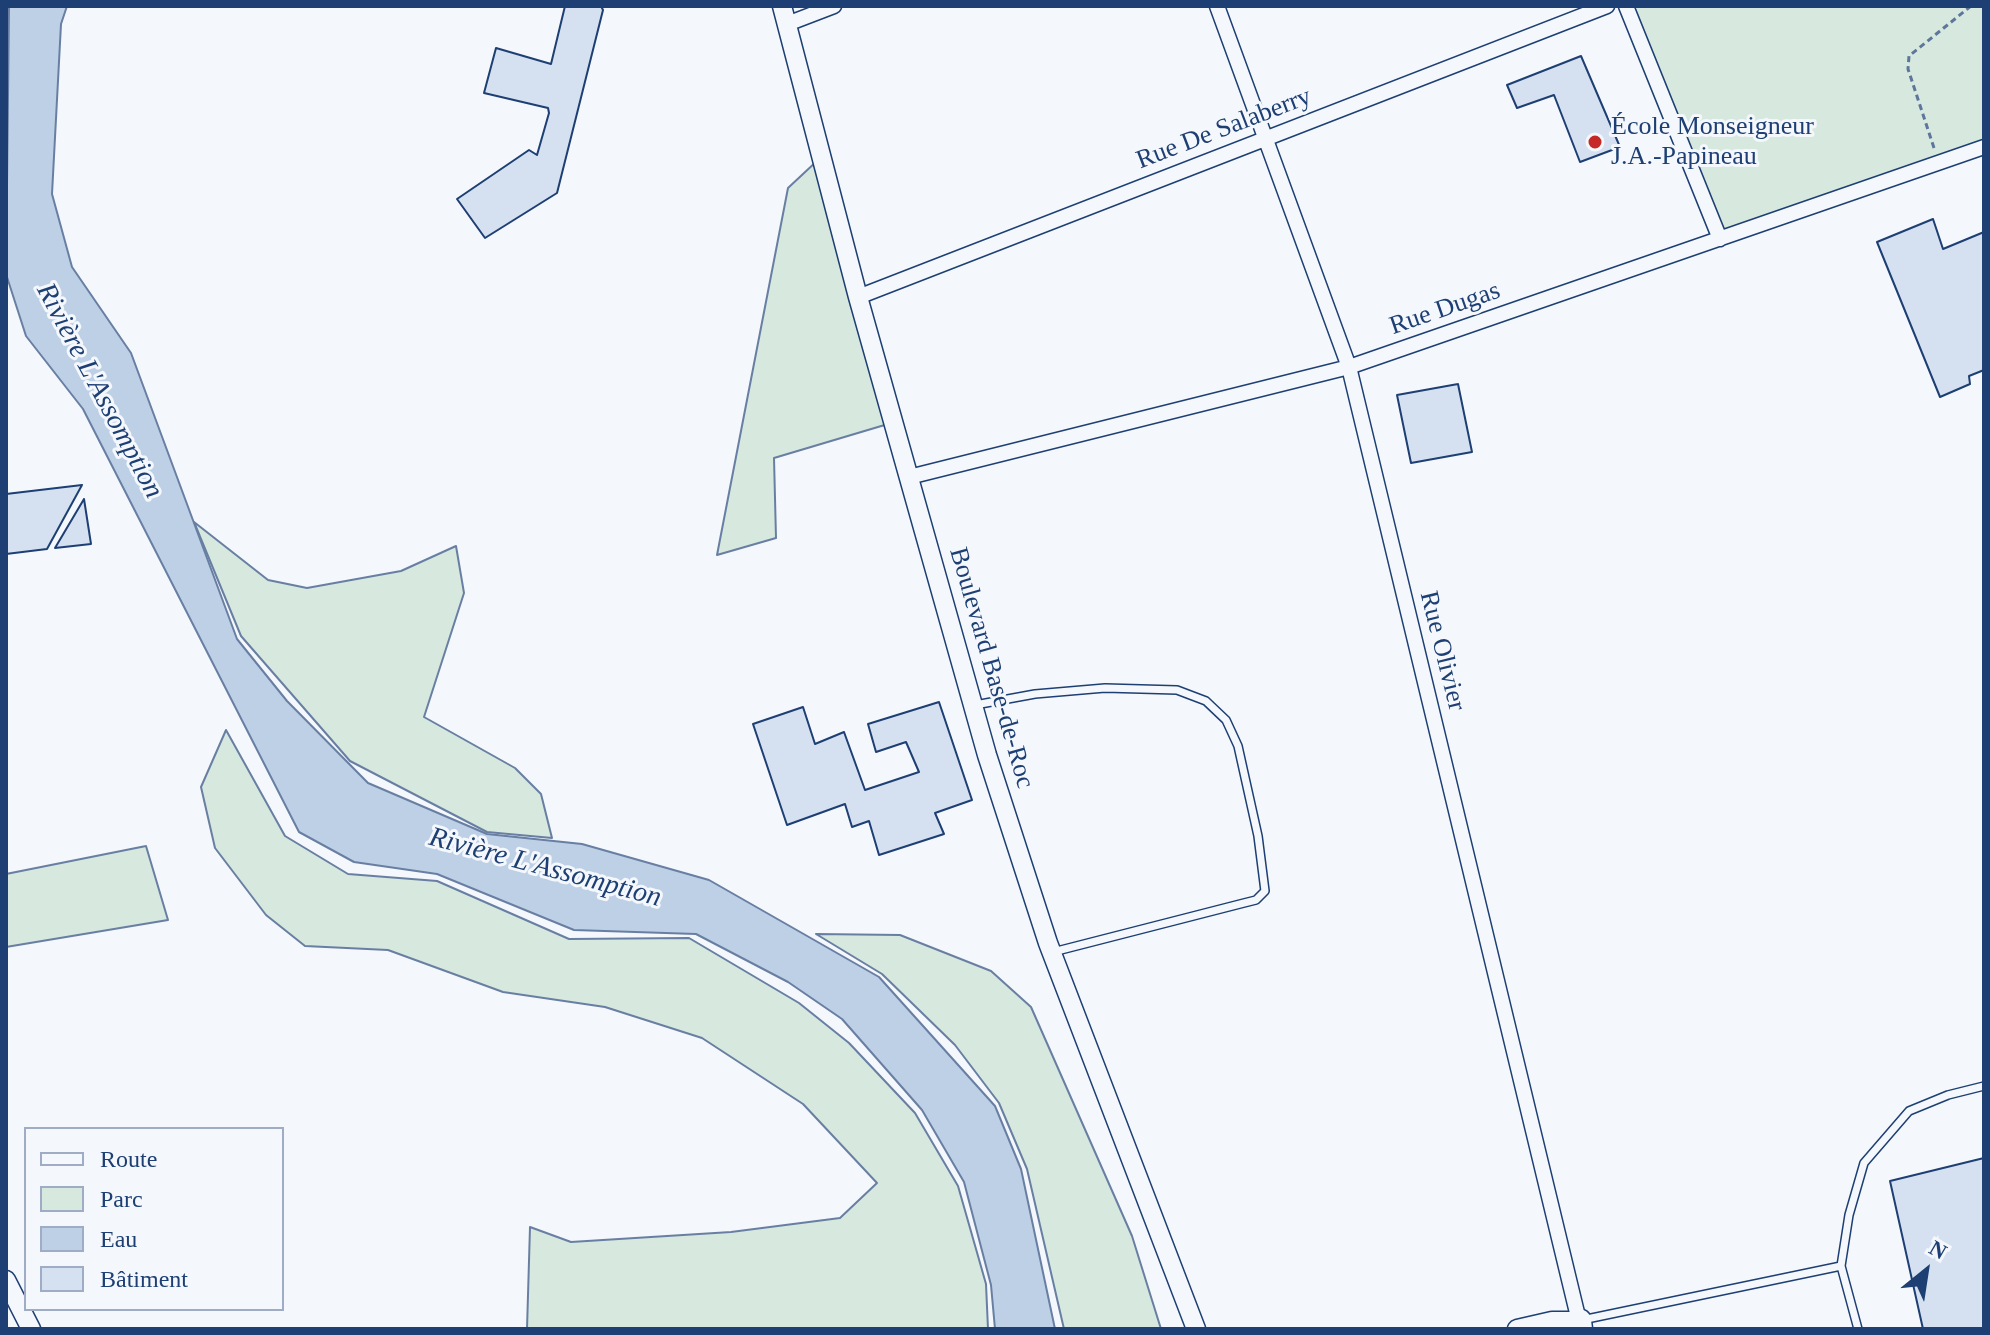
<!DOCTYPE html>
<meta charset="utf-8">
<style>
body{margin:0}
#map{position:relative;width:1990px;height:1335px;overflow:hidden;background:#f4f7fb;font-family:"Times New Roman",serif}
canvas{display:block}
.frame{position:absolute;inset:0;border:8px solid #1d3f73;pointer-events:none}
.legend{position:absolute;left:24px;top:1127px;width:260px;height:184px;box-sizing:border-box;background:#f4f7fb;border:2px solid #9eadc5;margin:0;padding:10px 14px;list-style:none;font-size:24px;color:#1d3f73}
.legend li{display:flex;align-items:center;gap:16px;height:40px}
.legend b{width:40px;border:2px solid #9eadc5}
.north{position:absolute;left:1886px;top:1231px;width:80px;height:80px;-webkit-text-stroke:6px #f4f7fb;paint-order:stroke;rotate:30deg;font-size:22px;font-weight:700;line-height:32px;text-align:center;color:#1d3f73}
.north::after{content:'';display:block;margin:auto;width:28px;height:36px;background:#1d3f73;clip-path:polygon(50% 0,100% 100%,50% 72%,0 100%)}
</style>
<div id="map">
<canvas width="1990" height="1335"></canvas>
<div class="frame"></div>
<ul class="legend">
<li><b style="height:10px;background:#f4f7fb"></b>Route</li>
<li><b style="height:22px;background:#d7e8df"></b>Parc</li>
<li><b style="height:22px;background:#bed0e5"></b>Eau</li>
<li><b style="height:22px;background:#d5e0f0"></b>Bâtiment</li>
</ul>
<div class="north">N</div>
</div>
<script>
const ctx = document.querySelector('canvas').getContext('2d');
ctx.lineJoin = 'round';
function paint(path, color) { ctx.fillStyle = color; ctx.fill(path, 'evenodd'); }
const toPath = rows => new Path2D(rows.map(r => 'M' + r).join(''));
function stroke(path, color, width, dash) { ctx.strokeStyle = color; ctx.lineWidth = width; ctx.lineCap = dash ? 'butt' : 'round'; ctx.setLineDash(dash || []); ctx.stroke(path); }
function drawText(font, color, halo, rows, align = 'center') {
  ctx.font = font + ' "Times New Roman",serif'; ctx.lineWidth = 6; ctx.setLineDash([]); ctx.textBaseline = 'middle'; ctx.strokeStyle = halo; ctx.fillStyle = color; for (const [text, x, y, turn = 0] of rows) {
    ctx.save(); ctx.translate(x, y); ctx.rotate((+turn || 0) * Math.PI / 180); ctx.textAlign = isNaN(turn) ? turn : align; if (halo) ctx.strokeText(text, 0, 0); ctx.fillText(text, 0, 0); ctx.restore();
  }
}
const green = toPath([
 [1626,6,1984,6,1984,141,1720,239,1626,6],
 [818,160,888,424,774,458,776,538,717,555,788,188,818,160],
 [194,522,268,580,307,588,401,571,456,546,464,593,424,717,515,768,541,794,552,838,487,832,350,761,241,636,194,522],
 [226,730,285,836,348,874,437,881,569,939,689,938,799,1003,849,1043,915,1113,958,1186,986,1284,988,1329,527,1329,530,1227,571,1242,731,1232,840,1218,877,1183,803,1104,702,1038,605,1007,503,992,388,950,305,946,266,915,215,848,201,787,226,730],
 [146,846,168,920,6,947,6,874,146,846],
 [816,934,900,935,991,971,1031,1007,1132,1236,1161,1329,1064,1329,1027,1169,999,1103,955,1045,882,974,816,934]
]);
paint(green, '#d7e8df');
stroke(green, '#687fa3', 2);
const water = toPath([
 [9,6,67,6,61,24,52,194,72,267,131,353,237,639,287,701,368,783,487,834,582,844,709,880,879,977,995,1106,1021,1169,1055,1329,995,1329,991,1285,964,1182,922,1110,842,1019,788,982,696,934,574,930,437,874,354,862,299,832,83,409,26,336,6,274,9,6]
]);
paint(water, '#bed0e5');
stroke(water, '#687fa3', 2);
const building = toPath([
 [601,6,603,10,557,193,485,238,457,199,529,150,537,155,549,113,548,108,484,93,496,48,551,64,565,6,601,6],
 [1581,56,1620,147,1580,162,1554,95,1517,108,1507,85,1581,56],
 [1933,219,1943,249,1984,232,1984,370,1969,376,1970,384,1940,397,1877,242,1933,219],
 [1458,384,1472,452,1411,463,1397,395,1458,384],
 [82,485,47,549,6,554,6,494,82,485],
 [84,499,91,544,55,548,84,499],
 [939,702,972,800,935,813,944,834,879,855,869,821,852,827,845,804,787,825,753,724,803,707,815,744,844,732,865,790,919,772,906,742,876,752,868,724,939,702],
 [1984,1158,1984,1329,1923,1329,1890,1181,1984,1158]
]);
paint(building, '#d5e0f0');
stroke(building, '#1d3f73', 2);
const service = toPath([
 [975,705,1035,694,1105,688,1177,690,1206,701,1226,720,1238,746,1258,836,1265,891,1256,900,1244,903,1053,952],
 [1841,1266,1858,1329],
 [1582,1320,1841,1266,1849,1215,1864,1163,1909,1111,1948,1095,1984,1086]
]);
const minor = toPath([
 [1217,6,1349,367,1579,1321],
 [1626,6,1720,239],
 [787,24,834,6],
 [858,297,1607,6],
 [909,477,1349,367,1984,147]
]);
const tertiary = toPath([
 [782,6,858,297,987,755,1048,943,1196,1329],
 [6,1280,31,1329],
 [1517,1329,1552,1321,1579,1321]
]);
const trunk = toPath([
 [1579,1321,1580,1329]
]);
stroke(service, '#1d3f73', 10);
stroke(minor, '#1d3f73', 17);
stroke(tertiary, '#1d3f73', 21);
stroke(trunk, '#1d3f73', 27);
stroke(toPath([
 [1934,148,1908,69,1909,56,1971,6]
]), '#5e769c', 3, [6, 4]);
stroke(service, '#f4f7fb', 7);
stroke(minor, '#f4f7fb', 14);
stroke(tertiary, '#f4f7fb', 18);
stroke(trunk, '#f4f7fb', 24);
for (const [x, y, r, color] of [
 [1595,142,8,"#c62828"]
]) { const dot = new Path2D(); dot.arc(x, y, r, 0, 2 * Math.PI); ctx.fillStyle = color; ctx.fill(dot); stroke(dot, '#f4f7fb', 3); }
drawText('26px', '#1d3f73', '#f4f7fb', [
 ["École Monseigneur",1611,127],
 ["J.A.-Papineau",1611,157]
], 'left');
drawText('26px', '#1d3f73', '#f4f7fb', [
 ["Rue De Salaberry",1224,129,-21],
 ["Rue Dugas",1445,309,-19],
 ["Rue Olivier",1442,651,76],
 ["Boulevard Base-de-Roc",991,668,74]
]);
drawText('italic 28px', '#1d3f73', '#f4f7fb', [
 ["Rivière L'Assomption",99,391,62],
 ["Rivière L'Assomption",545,868,15]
]);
</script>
